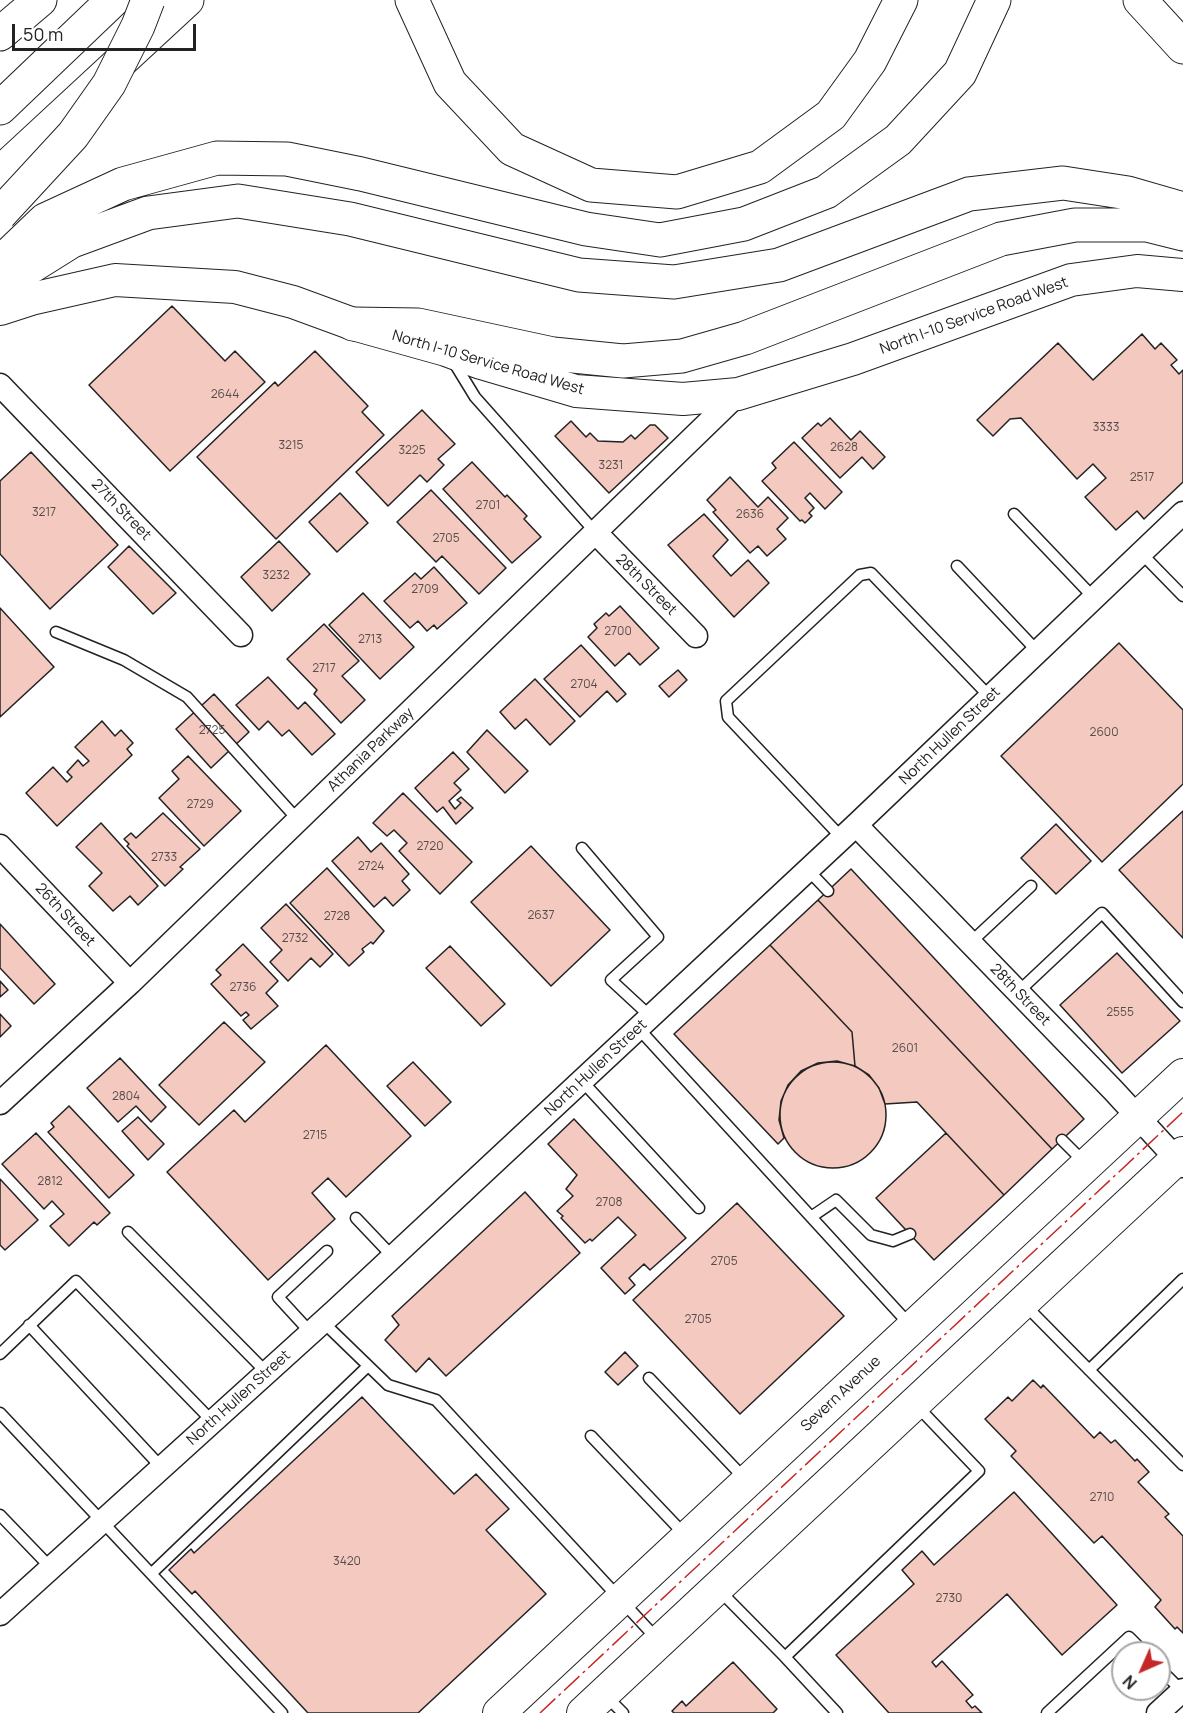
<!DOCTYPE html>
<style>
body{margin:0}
#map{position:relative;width:1183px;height:1713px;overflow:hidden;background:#fff;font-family:Manrope,sans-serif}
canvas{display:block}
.north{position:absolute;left:1111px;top:1641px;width:60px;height:60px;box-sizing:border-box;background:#fff;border:2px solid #a7a7a7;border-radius:50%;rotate:225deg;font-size:16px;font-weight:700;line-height:24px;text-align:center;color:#222}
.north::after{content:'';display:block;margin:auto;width:21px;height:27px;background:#c62828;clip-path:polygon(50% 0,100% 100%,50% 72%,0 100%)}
.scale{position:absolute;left:12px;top:24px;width:184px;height:27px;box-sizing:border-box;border:3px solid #222;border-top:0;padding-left:8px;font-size:18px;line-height:21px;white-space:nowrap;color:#222;-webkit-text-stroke:4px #fff;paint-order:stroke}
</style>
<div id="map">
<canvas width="1183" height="1713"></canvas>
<div class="north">N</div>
<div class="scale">50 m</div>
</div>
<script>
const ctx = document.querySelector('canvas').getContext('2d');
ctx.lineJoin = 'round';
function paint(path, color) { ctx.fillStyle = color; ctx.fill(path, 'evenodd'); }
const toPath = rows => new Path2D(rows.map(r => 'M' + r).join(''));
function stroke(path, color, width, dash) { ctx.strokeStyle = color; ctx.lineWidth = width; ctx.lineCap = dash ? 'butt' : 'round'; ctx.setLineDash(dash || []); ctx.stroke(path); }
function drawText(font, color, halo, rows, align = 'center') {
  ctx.font = font + ' Manrope,sans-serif'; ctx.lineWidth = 4.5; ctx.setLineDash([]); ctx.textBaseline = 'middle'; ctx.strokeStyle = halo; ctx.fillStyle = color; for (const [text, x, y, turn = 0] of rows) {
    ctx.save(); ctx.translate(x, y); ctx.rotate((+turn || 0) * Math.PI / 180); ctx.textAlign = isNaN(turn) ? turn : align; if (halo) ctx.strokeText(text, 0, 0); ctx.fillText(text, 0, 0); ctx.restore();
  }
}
const building = toPath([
 [172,306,225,361,235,351,265,382,170,471,89,385,172,306],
 [1142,334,1155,349,1161,343,1177,360,1171,365,1179,374,1183,370,1183,482,1144,519,1137,511,1116,530,1085,497,1106,478,1093,464,1077,479,1021,418,1010,419,993,436,977,420,1058,343,1093,380,1142,334],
 [315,351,368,406,362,412,384,435,276,539,197,457,275,382,278,386,315,351],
 [422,410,455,444,438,459,444,465,427,482,420,475,388,506,356,472,422,410],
 [830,418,851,440,860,431,885,457,873,469,862,457,840,478,802,438,818,423,821,426,830,418],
 [571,421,586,437,590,433,598,441,623,442,631,435,635,439,650,425,655,425,668,438,609,493,555,436,571,421],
 [794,442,842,492,825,509,810,493,805,498,814,508,809,513,812,516,805,523,802,520,800,521,762,481,776,468,772,463,794,442],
 [31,452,118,545,50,609,0,554,0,481,31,452],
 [472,462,505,497,507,495,527,516,524,519,541,537,512,563,443,489,472,462],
 [730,477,758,507,768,497,788,518,777,529,786,539,767,556,758,546,750,553,713,512,716,510,707,500,730,477],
 [431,490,506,568,479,594,442,556,436,562,397,522,431,490],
 [340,493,368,523,337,552,309,522,340,493],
 [704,514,728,540,713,556,731,576,748,560,769,583,734,617,668,545,704,514],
 [279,541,310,574,272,611,241,577,279,541],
 [129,546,176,593,153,614,108,567,129,546],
 [434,567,467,603,437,629,434,625,427,631,418,621,410,628,384,601,415,573,421,579,434,567],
 [363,593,414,647,380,679,329,625,363,593],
 [620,606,659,648,640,665,629,653,615,666,588,637,597,628,594,624,606,613,609,616,620,606],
 [0,608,54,667,0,717,0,608],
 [324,624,359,661,342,676,365,700,341,723,314,694,317,690,287,659,324,624],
 [1119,643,1183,710,1183,784,1102,862,1001,756,1119,643],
 [581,645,626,694,617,702,607,691,580,717,544,679,581,645],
 [678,670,687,680,669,697,659,686,678,670],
 [268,677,298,709,305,702,335,734,312,755,289,730,282,736,268,721,259,730,236,705,268,677],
 [535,679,575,721,550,745,526,719,515,729,500,712,535,679],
 [214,694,249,732,211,768,176,729,214,694],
 [102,721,115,736,121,730,133,743,127,749,132,755,57,826,26,793,53,767,67,782,72,777,67,772,78,760,83,766,89,761,75,747,102,721],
 [487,730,528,771,505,793,467,752,487,730],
 [453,752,469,769,454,783,461,790,449,801,455,809,461,803,457,800,461,797,473,808,456,824,443,807,437,812,415,788,453,752],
 [188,756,241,811,204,846,159,798,179,779,172,771,188,756],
 [403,793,472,862,440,894,399,851,407,843,394,830,387,836,373,823,403,793],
 [1183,811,1183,938,1119,870,1183,811],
 [163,813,200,849,180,867,183,869,165,886,127,846,129,844,124,839,131,833,136,838,163,813],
 [101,823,158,886,138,905,130,896,113,911,89,886,102,873,76,847,101,823],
 [1056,824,1091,861,1056,894,1021,858,1056,824],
 [358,837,371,852,381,843,409,874,402,881,410,890,393,906,385,897,374,907,332,861,358,837],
 [531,846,610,930,551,986,471,902,531,846],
 [327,868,384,931,373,944,371,942,362,949,364,952,349,966,290,903,327,868],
 [851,869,1084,1119,1052,1149,818,900,851,869],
 [818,900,1052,1149,1004,1195,917,1102,885,1104,879,1088,869,1075,855,1066,852,1032,770,945,818,900],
 [286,904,333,954,320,967,311,958,288,981,270,962,282,950,261,928,286,904],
 [0,924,55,984,34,1004,0,968,0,924],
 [243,944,278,981,266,993,278,1006,251,1029,243,1020,249,1015,246,1012,241,1016,211,984,221,975,216,970,243,944],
 [770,945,852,1032,855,1066,837,1061,818,1063,801,1071,788,1085,781,1101,779,1120,784,1138,778,1144,674,1034,770,945],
 [450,946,505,1004,481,1026,426,968,450,946],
 [1117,953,1180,1021,1122,1073,1060,1005,1117,953],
 [0,981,8,990,0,997,0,981],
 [0,1014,11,1026,0,1037,0,1014],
 [224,1022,265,1062,199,1125,159,1085,224,1022],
 [326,1045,411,1136,346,1197,328,1178,312,1193,335,1219,268,1280,167,1172,234,1110,245,1122,326,1045],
 [120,1058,166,1107,151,1122,136,1106,118,1122,87,1088,120,1058],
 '780 1115a53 53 0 1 1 106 0a53 53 0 1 1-106 0Z',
 [413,1062,451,1102,425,1126,387,1086,413,1062],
 [69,1106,134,1175,109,1198,48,1132,54,1127,51,1123,69,1106],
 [138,1117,164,1144,148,1160,122,1131,138,1117],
 [574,1119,686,1238,650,1270,644,1264,629,1278,635,1285,625,1294,601,1268,636,1235,618,1217,592,1241,590,1239,585,1243,561,1218,563,1216,557,1211,573,1196,566,1189,577,1175,548,1144,574,1119],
 [36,1133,110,1213,97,1225,94,1222,69,1246,50,1226,64,1214,52,1201,44,1209,2,1164,36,1133],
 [946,1133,1004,1195,934,1260,876,1198,946,1133],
 [0,1179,38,1220,5,1250,0,1245,0,1179],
 [525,1192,580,1253,446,1376,429,1358,416,1372,385,1340,399,1325,392,1316,525,1192],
 [737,1203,844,1316,740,1414,633,1300,737,1203],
 [625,1352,638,1366,618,1385,605,1372,625,1352],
 [1033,1380,1041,1388,1043,1385,1094,1438,1100,1432,1111,1443,1115,1440,1135,1461,1137,1459,1149,1472,1138,1482,1169,1514,1165,1517,1183,1536,1183,1633,1177,1627,1175,1629,1155,1607,1161,1600,1102,1536,1094,1543,1011,1456,1016,1451,985,1419,1008,1397,1012,1401,1033,1380],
 [362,1397,454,1494,476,1474,509,1509,486,1530,546,1594,418,1713,308,1713,195,1591,192,1594,169,1570,191,1549,194,1553,362,1397],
 [1014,1492,1117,1605,1062,1655,1007,1594,932,1662,936,1667,942,1661,973,1695,966,1701,972,1708,975,1706,982,1713,889,1713,836,1655,914,1584,902,1570,922,1551,934,1565,1014,1492],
 [733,1662,777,1709,773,1713,674,1713,672,1711,682,1701,686,1706,733,1662]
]);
paint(building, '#f3c9c0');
stroke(building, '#222', 1.5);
const lane = toPath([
 [453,361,475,397,596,533],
 [1014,514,1094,598],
 [1141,553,1183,596],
 [957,566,1038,652],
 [56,632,124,660,187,697,298,820],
 [842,838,728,717,726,701,860,575,871,573,990,697],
 [582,848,658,937,611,980,651,1017],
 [808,870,828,891],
 [970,943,1031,886],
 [1018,992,1102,913,1183,1002],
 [638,1028,910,1325],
 [582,1081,699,1208],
 [1062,1140,1085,1163],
 [811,1217,836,1200,871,1235,893,1241,910,1234],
 [356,1218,393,1257],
 [128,1232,267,1373],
 [1025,1305,1183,1465],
 [323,1322,388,1385,436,1400,657,1639],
 [29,1325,162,1468],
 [311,1333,278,1297,327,1251],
 [0,1354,76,1281,213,1422],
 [1089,1370,1183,1279],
 [649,1378,745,1479],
 [0,1413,282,1713],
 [591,1436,685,1535],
 [0,1515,51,1568],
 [152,1573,368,1366],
 [720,1591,785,1657,979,1471,917,1406],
 [785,1657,837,1713],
 [1159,1668,1182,1691],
 [606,1696,623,1713],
 [1047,1713,1129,1637,1145,1653]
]);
const street = toPath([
 [0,385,241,635],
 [596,533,696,636],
 [856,825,1113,1090,1183,1166],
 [0,846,130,983],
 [0,1103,130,983,738,394],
 [0,1614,337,1309,856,825,1183,513],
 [1158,1713,1183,1690]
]);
const secondary = toPath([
 [0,309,31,299,115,280,235,287,293,302,353,324,446,350,481,363,576,391,683,399,738,394,853,359,1071,280,1137,271,1183,275],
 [499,1713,1183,1075],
 [583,1713,1183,1153]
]);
const highway = toPath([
 [412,0,450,83,512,149,591,185,677,192,760,167,831,115,870,61,901,0],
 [1140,0,1183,47],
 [0,34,40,0],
 [0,108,113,0],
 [0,173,187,0],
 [0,263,45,220,123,184,217,158,287,159,361,174,586,229,660,240,744,224,826,192,898,140,960,73,994,0],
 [0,286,72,241,148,213,238,201,350,219,579,275,674,282,779,265,969,194,1063,183,1128,193,1183,209],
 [353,324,418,325,553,354,623,361,682,356,745,338,1001,239,1075,225,1147,225,1183,234]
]);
stroke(lane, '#222', 13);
stroke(street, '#222', 25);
stroke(secondary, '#222', 34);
stroke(highway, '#222', 35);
stroke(lane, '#fff', 10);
stroke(street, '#fff', 22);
stroke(secondary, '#fff', 32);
stroke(highway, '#fff', 33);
const highwayBridge = toPath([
 [0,214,73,135,109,84,138,26,148,0]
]);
stroke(highwayBridge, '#222', 35, []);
stroke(highwayBridge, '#fff', 33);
stroke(toPath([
 [540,1713,1183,1112]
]), '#c62828', 1.5, [21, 4.5, 3, 4.5]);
drawText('12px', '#564c4a', null, [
 ["2644",225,395],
 ["3333",1106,428],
 ["3215",291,446],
 ["2628",844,448],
 ["3225",412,451],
 ["3231",611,466],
 ["2517",1142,478],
 ["2701",488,506],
 ["3217",44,513],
 ["2636",750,515],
 ["2705",446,539],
 ["3232",276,576],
 ["2709",425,590],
 ["2700",618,632],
 ["2713",370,640],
 ["2717",324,669],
 ["2704",584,685],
 ["2725",212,731],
 ["2600",1104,733],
 ["2729",200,805],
 ["2720",430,847],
 ["2733",164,858],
 ["2724",371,867],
 ["2637",541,916],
 ["2728",337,917],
 ["2732",295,939],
 ["2736",243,988],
 ["2555",1120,1013],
 ["2601",905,1049],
 ["2804",126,1097],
 ["2715",315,1136],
 ["2812",50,1182],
 ["2708",609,1203],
 ["2705",724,1262],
 ["2705",698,1320],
 ["2710",1102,1498],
 ["3420",347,1562],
 ["2730",949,1599]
]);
drawText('15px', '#222', '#fff', [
 ["North I-10 Service Road West",974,316,-20],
 ["North I-10 Service Road West",488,363,16],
 ["27th Street",121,510,46],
 ["28th Street",646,585,45],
 ["North Hullen Street",950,736,-44],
 ["Athania Parkway",371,750,-44],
 ["26th Street",65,915,47],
 ["28th Street",1020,995,46],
 ["North Hullen Street",596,1068,-43],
 ["Severn Avenue",841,1394,-43],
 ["North Hullen Street",239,1398,-42]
]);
</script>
